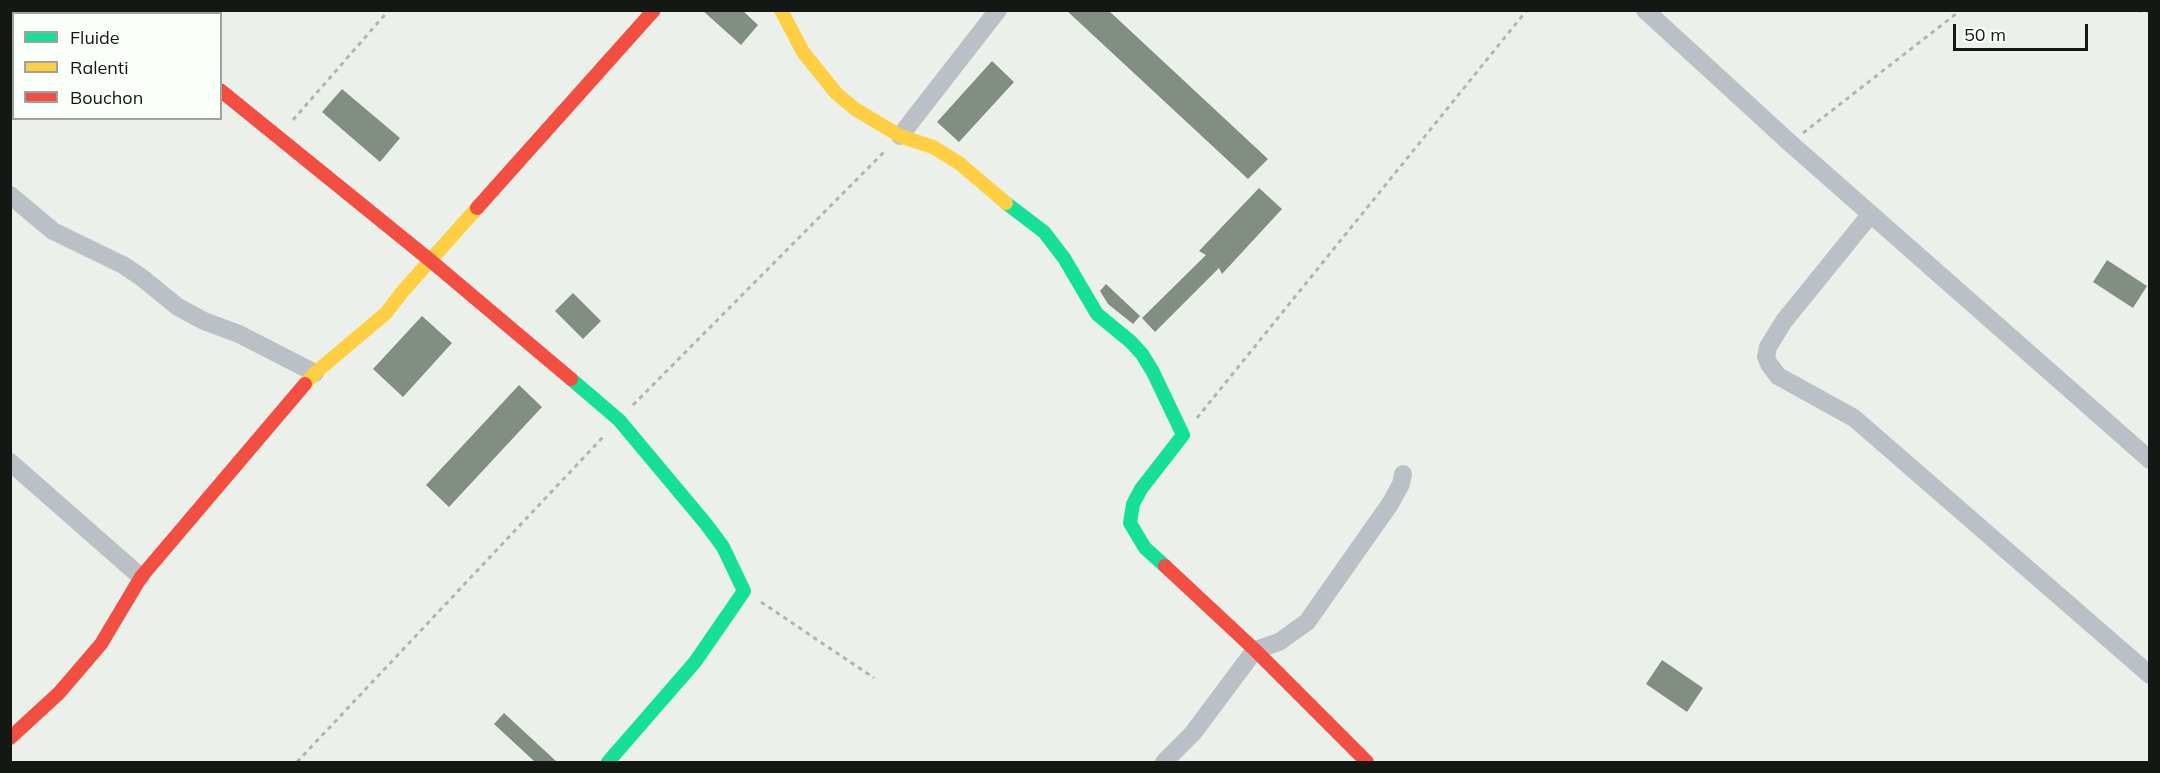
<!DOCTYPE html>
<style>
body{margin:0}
#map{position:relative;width:2160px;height:773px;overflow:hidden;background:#ebf1ea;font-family:Mulish,sans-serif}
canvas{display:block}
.frame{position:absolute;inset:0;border:12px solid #141814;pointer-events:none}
.legend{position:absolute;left:12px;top:12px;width:210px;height:108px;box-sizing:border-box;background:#fafffa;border:2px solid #9ea39e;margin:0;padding:8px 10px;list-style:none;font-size:18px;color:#141814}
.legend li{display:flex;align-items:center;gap:12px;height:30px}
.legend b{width:30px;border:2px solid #9ea39e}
.scale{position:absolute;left:1953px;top:24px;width:135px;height:27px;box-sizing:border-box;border:3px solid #141814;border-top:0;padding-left:8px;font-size:18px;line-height:21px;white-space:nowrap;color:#141814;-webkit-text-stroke:4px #fafffa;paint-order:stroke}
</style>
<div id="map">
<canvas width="2160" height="773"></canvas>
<div class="frame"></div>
<ul class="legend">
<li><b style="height:8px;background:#16e098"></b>Fluide</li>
<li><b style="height:8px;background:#ffcf43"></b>Ralenti</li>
<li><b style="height:8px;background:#f24e42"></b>Bouchon</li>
</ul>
<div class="scale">50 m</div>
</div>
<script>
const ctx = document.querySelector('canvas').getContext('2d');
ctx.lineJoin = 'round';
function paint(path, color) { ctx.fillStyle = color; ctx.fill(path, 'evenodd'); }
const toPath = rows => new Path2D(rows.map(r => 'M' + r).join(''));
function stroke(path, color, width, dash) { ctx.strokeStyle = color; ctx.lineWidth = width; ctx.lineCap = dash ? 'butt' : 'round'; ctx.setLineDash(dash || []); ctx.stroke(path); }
paint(toPath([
 [702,10,742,10,758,25,741,45],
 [1066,10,1108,10,1268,159,1248,179],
 [992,61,1014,82,959,142,937,122],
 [342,89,400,138,380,162,322,112],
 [1259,188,1282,209,1222,274,1219,268,1155,332,1142,318,1206,255,1199,251],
 [2107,260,2147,286,2133,308,2093,282],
 [1106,284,1140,316,1133,324,1108,304,1100,291],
 [573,293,601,321,583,339,555,311],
 [422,316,452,343,403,397,373,369],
 [519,385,542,407,449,507,426,485],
 [1662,660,1703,688,1687,712,1646,684],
 [504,713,557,762,535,762,494,724]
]), '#828e82');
stroke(toPath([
 [2110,10,2150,11],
 [293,120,389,10],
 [1803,133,1961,10],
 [633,405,884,152],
 [1197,418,1527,10],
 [761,602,874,678],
 [297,762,604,436]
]), '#b0b4b7', 3, [4.5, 4.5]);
stroke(toPath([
 [126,10,129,14],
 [1645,10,1790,143,2150,460],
 [900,136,998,10],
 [10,195,53,231,123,265,141,277,178,307,204,321,239,334,315,373],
 [1870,215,1784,321,1768,347,1766,357,1769,364,1778,376,1854,418,2150,675],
 [10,462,141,577],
 [1164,762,1193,733,1255,650,1279,642,1307,622,1390,504,1401,484,1403,474]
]), '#bbc0c7', 18);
stroke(toPath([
 [34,14,36,10],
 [1006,203,1044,232,1064,258,1097,314,1131,342,1142,354,1153,372,1183,435,1141,489,1133,504,1130,523,1145,548,1165,566],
 [571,379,619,420,706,524,723,547,744,591,695,662,608,762]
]), '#16e098', 14);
stroke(toPath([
 [781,10,803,52,836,93,855,109,900,136,933,147,959,163,1006,203],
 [305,384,315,373,386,313,403,291,477,208]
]), '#ffcf43', 14);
stroke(toPath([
 [10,41,14,38],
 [220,90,431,261,571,379],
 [477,208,654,10],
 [1165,566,1255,650,1367,762],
 [10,738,59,693,101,644,141,577,305,384]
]), '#f24e42', 14);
</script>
